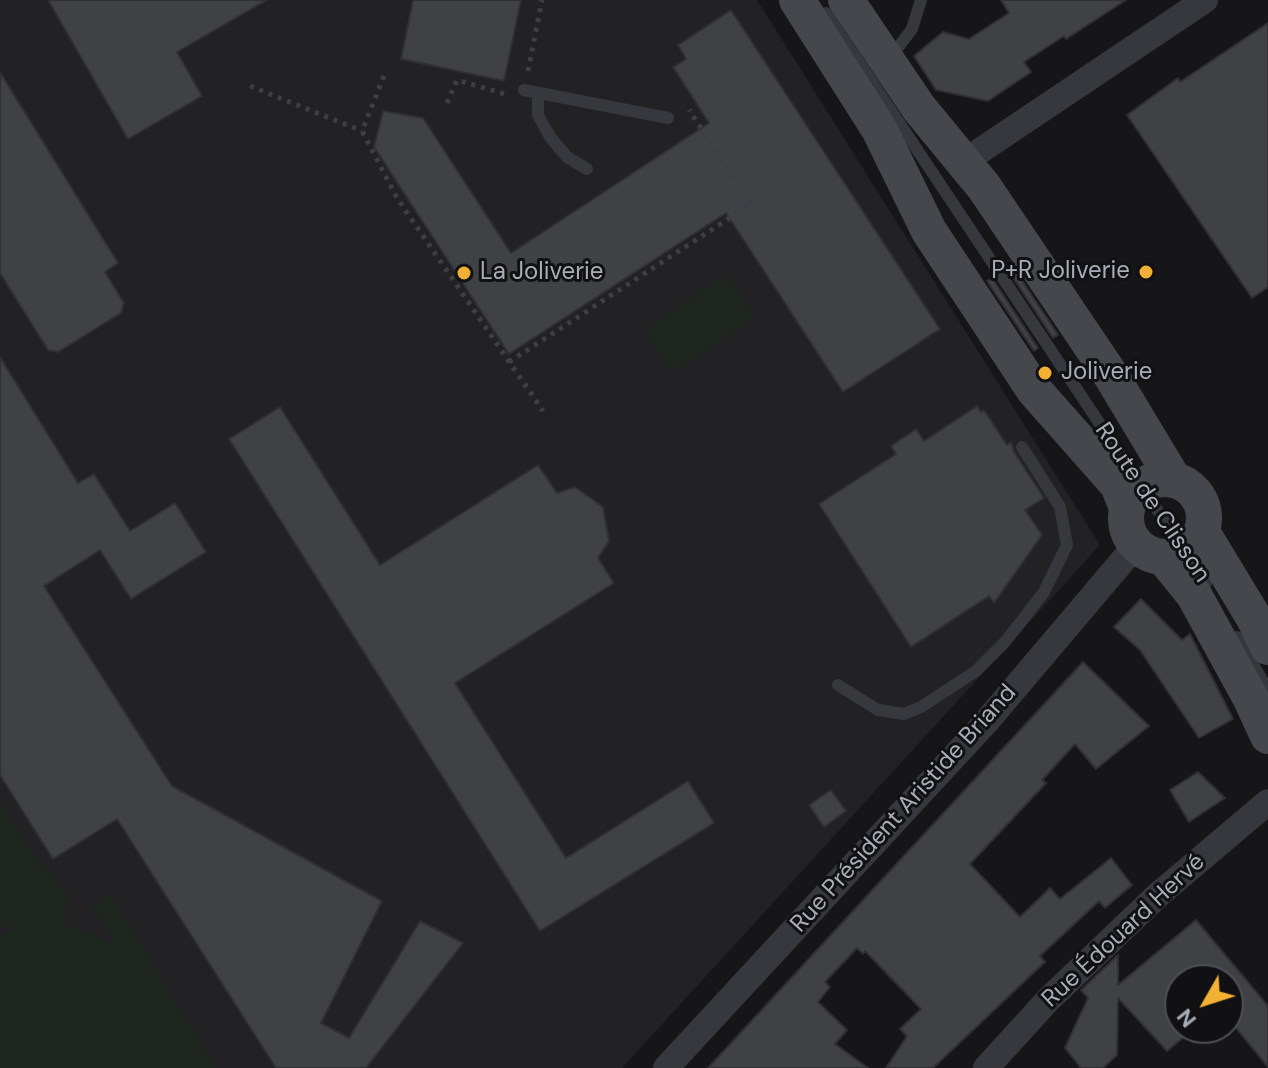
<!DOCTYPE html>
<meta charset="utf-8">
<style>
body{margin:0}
#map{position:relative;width:1268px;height:1068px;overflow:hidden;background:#161618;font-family:"DM Sans",sans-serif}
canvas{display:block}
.north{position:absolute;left:1164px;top:964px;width:80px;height:80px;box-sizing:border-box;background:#111113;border:2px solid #4d4f55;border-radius:50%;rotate:231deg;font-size:22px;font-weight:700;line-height:32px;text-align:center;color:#a8adb8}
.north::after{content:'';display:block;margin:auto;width:28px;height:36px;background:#f2b134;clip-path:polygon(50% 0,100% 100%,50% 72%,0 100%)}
</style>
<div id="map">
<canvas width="1268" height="1068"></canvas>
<div class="north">N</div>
</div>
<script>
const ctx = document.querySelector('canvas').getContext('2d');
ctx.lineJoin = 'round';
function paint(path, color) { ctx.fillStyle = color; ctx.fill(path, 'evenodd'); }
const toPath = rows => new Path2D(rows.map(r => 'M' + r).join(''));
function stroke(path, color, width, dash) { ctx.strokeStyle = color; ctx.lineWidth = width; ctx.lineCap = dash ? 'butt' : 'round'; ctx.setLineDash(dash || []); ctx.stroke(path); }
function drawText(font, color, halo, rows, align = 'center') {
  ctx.font = font + ' "DM Sans",sans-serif'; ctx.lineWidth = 6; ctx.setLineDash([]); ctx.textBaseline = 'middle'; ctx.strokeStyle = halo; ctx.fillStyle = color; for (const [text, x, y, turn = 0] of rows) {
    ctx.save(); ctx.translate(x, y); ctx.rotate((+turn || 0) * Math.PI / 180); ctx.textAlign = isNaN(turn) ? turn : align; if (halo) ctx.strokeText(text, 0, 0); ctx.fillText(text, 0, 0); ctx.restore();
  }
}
paint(toPath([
 [0,0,757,0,1100,545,622,1068,0,1068]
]), '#222225');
paint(toPath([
 [723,276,732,281,752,312,750,321,677,370,670,368,648,336,651,326],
 [0,800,38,860,70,896,61,924,95,936,108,944,115,941,91,906,110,894,216,1068,0,1068,0,935,16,927,0,926]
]), '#1e261f');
const building = toPath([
 [48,0,267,0,177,52,202,96,128,139,48,0],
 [413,0,521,0,504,81,401,59,413,0],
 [1001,0,1126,0,1066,39,1064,36,1024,62,1031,72,988,101,936,90,914,56,943,32,969,39,1009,13,1001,0],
 [731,10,940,329,843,392,726,213,509,354,374,147,383,111,423,118,511,253,709,123,673,67,686,59,678,45,731,10],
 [1268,23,1268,287,1252,298,1127,115,1178,78,1180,82,1268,23],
 [0,72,118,263,105,272,124,303,121,313,58,352,48,350,0,273,0,72],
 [1011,264,1058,335,1053,338,1006,267,1011,264],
 [992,278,1038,348,1034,351,987,281,992,278],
 [0,357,78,483,94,474,130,531,175,503,206,552,131,599,100,550,44,586,172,786,382,901,321,1023,349,1038,420,921,463,943,366,1068,276,1068,117,819,53,859,0,775,0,357],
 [977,406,981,412,984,410,1007,445,1011,442,1014,452,1044,498,1025,510,1042,535,994,603,989,596,911,647,819,504,896,454,891,446,916,429,924,441,977,406],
 [280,407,380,565,538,465,557,493,575,487,603,507,609,541,598,558,614,583,455,683,566,858,688,781,714,823,540,931,229,439,280,407],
 [1141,599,1182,640,1190,634,1233,719,1199,738,1140,650,1114,627,1141,599],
 [1083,662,1149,726,1096,769,1075,744,1042,780,1046,783,970,864,1020,917,1050,888,1060,899,1111,858,1132,885,1105,908,1099,901,1040,956,1045,962,933,1068,886,1068,907,1036,900,1029,921,1009,865,951,863,954,857,948,825,982,830,987,818,1002,847,1030,835,1044,868,1068,708,1068,1083,662],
 [1198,772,1225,798,1189,822,1170,790,1198,772],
 [831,790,846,811,824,827,809,805,831,790],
 [1196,920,1268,1006,1268,1067,1228,1018,1228,980,1180,980,1180,1030,1185,1036,1167,1051,1118,998,1117,1055,1103,1068,1081,1068,1065,1048,1088,998,1081,990,1118,955,1118,985,1196,920]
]);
paint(building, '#404145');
stroke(building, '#303034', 2);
stroke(toPath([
 [528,71,542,0],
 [384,76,362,131,397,198,543,411],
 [250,86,362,131],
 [447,103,457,80,505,94],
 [509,362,751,204,689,110]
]), '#3d3f44', 5, [4, 6]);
stroke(toPath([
 [826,13,1206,583],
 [891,57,912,29,921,0],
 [524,90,668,118],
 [538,93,538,115,550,137,567,157,587,169],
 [1237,637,1268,690],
 [838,685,878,710,904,714,921,707,976,671,1004,643,1020,623,1044,592,1067,545,1060,507,1022,447]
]), '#37383d', 12);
stroke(toPath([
 [965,161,1205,0],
 [666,1068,987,721,1136,545],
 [986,1068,1048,1000,1158,895,1268,802]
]), '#37383d', 26);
stroke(toPath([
 [797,0,879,129,929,231,1034,390,1118,485,1127,508],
 [846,0,919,108,984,187,1112,377,1174,480],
 '1126 518a39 39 0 1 1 78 0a39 39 0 1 1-78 0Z',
 [1202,532,1254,618,1268,647],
 [1164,558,1194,595,1250,697,1268,736]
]), '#45474d', 36);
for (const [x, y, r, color] of [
 [1146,272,8,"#f2b134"],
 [464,273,8,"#f2b134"],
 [1045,373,8,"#f2b134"]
]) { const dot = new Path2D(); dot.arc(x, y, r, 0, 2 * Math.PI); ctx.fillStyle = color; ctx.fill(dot); stroke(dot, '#111113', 3); }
drawText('24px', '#a8adb8', '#111113', [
 ["P+R Joliverie",1130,272,"right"],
 ["La Joliverie",480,273],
 ["Joliverie",1061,373]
], 'left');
drawText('24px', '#a8adb8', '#111113', [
 ["Route de Clisson",1152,503,56],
 ["Rue Président Aristide Briand",904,809,-48],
 ["Rue Édouard Hervé",1124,931,-43]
]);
</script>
